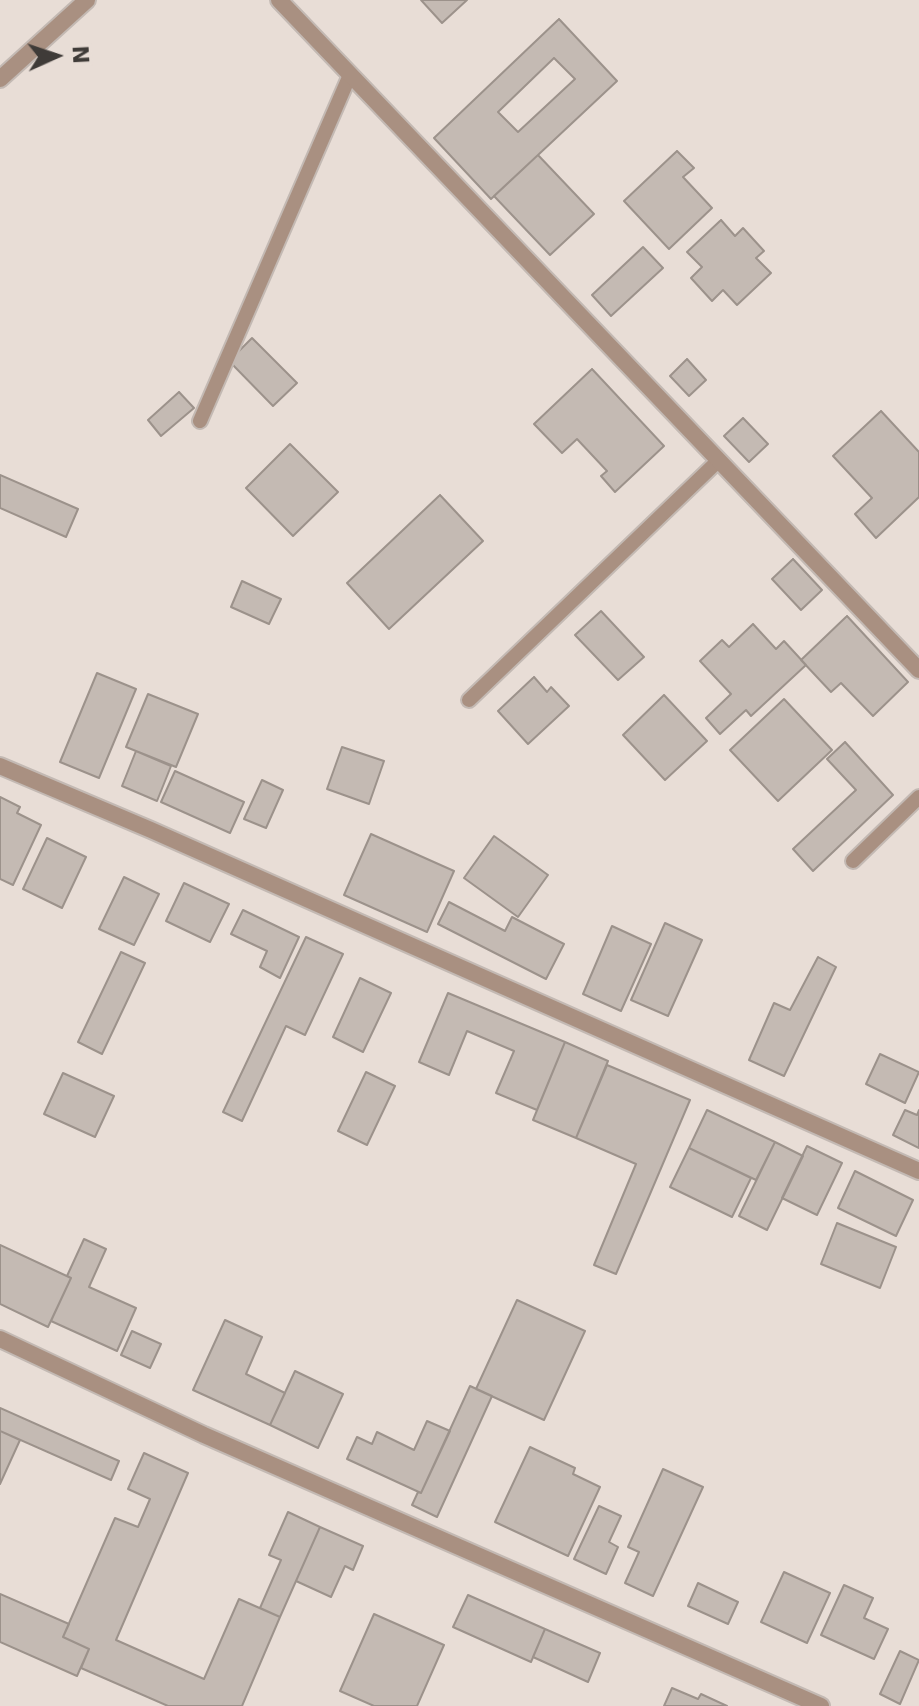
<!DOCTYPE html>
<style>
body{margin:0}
#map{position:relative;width:919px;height:1706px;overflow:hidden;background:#e8ddd6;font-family:"DejaVu Sans",sans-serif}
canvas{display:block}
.north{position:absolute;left:16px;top:16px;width:80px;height:80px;-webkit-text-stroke:6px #e8ddd6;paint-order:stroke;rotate:87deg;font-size:22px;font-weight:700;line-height:32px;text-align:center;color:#3f3b38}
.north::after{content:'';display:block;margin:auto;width:28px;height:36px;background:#3f3b38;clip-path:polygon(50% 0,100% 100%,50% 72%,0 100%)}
</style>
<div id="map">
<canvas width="919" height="1706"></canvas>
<div class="north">N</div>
</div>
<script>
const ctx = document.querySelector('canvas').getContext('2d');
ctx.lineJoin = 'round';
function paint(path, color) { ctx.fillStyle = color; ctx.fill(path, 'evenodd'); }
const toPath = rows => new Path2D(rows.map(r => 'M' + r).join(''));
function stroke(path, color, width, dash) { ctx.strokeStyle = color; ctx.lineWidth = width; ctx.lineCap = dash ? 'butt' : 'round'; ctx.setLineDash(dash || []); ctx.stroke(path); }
const building = toPath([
 [421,0,467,0,442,23,421,0],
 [559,19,617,81,491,199,434,138,559,19],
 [554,58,575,79,518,132,498,112,554,58],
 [677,151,694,168,683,177,712,208,669,249,624,201,677,151],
 [538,155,594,214,550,255,494,196,538,155],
 [721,220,735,236,743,228,764,251,756,258,771,273,737,305,723,290,712,301,691,278,702,267,687,252,721,220],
 [643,247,663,268,611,316,592,295,643,247],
 [252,338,297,383,273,406,229,361,252,338],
 [687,359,706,380,689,396,670,376,687,359],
 [592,369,664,446,615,492,601,476,607,471,577,439,562,453,534,424,592,369],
 [179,392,194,408,161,436,148,420,179,392],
 [881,411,919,452,919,497,876,538,855,514,872,498,833,456,881,411],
 [743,418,768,444,749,462,724,436,743,418],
 [290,444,338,492,293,536,246,488,290,444],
 [0,475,78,509,66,537,0,508,0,475],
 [440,495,483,541,389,629,347,583,440,495],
 [793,559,822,590,801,610,772,579,793,559],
 [242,581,281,599,269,624,231,607,242,581],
 [601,611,644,657,618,680,575,635,601,611],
 [847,616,908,682,873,716,841,683,831,692,801,660,847,616],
 [753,624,776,649,784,641,806,665,751,716,746,710,720,734,706,718,731,694,700,661,722,640,729,647,753,624],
 [97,673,136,689,99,778,60,762,97,673],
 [534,677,547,692,551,687,569,706,528,744,498,711,534,677],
 [148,694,198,714,176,767,126,747,148,694],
 [664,695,707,741,665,780,623,735,664,695],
 [784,699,832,750,778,801,730,750,784,699],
 [845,742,893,795,813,871,793,849,856,790,827,759,845,742],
 [342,747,384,761,369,804,327,789,342,747],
 [136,751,171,766,157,801,122,786,136,751],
 [175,771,244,802,230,833,161,802,175,771],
 [262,780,283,790,266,828,244,819,262,780],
 [0,797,20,807,17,813,41,825,13,885,0,879,0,797],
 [371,834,454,871,427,932,344,895,371,834],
 [494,836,548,875,518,917,464,878,494,836],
 [47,838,86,857,62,908,23,889,47,838],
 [124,877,159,894,134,945,99,929,124,877],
 [184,883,229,904,210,942,166,921,184,883],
 [449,902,505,931,512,917,564,944,546,979,438,924,449,902],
 [243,910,299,937,280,978,260,967,267,951,231,934,243,910],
 [665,923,702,940,668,1016,631,1000,665,923],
 [612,926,651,944,621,1011,583,994,612,926],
 [306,937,343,954,305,1035,286,1026,242,1121,223,1112,306,937],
 [121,952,145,963,102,1054,78,1042,121,952],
 [818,957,836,967,784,1076,749,1060,774,1003,790,1010,818,957],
 [360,978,391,993,363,1052,333,1037,360,978],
 [448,993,565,1042,537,1110,496,1093,514,1051,467,1031,449,1075,419,1062,448,993],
 [565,1042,608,1061,576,1138,533,1120,565,1042],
 [880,1054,919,1072,905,1103,866,1084,880,1054],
 [607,1065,690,1100,616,1274,594,1265,636,1164,576,1138,607,1065],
 [366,1072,395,1086,367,1145,338,1131,366,1072],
 [63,1073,114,1096,95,1137,44,1114,63,1073],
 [707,1110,775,1142,756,1180,689,1148,707,1110],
 [905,1110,917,1115,919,1110,919,1148,893,1135,905,1110],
 [775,1142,803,1156,767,1230,739,1216,775,1142],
 [807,1146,842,1163,817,1215,782,1198,807,1146],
 [689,1148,751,1178,732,1217,670,1187,689,1148],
 [855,1171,913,1200,896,1236,838,1208,855,1171],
 [837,1223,896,1247,880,1288,821,1264,837,1223],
 [84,1239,106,1249,89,1287,136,1308,117,1351,51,1321,71,1278,67,1276,84,1239],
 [0,1245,71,1278,48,1327,0,1304,0,1245],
 [517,1300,585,1331,544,1420,476,1389,517,1300],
 [225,1320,262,1337,246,1374,285,1393,270,1425,193,1390,225,1320],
 [132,1331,161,1344,150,1368,121,1355,132,1331],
 [295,1371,343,1394,318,1448,270,1425,295,1371],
 [470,1386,492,1396,437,1517,412,1505,418,1492,421,1493,470,1386],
 [0,1408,119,1461,111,1480,0,1431,0,1408],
 [427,1421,450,1431,421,1493,347,1459,357,1437,372,1444,377,1432,414,1450,427,1421],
 [0,1431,20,1440,0,1484,0,1431],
 [530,1447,575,1468,573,1474,600,1487,568,1556,495,1522,530,1447],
 [144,1453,188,1473,116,1640,204,1679,239,1599,280,1617,242,1706,168,1706,81,1668,89,1649,63,1637,115,1518,138,1527,150,1499,128,1489,144,1453],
 [663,1469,703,1487,653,1596,625,1583,639,1552,628,1547,663,1469],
 [599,1506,621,1516,609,1542,618,1547,606,1574,574,1559,599,1506],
 [288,1512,320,1527,280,1617,260,1608,281,1560,269,1555,288,1512],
 [320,1527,363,1546,353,1570,345,1566,331,1597,296,1581,320,1527],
 [784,1572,830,1593,807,1643,761,1622,784,1572],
 [698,1583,738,1602,728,1624,688,1606,698,1583],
 [844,1585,873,1598,864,1618,888,1629,874,1659,821,1635,844,1585],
 [0,1594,69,1624,63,1637,89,1649,77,1676,0,1642,0,1594],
 [468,1595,545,1629,531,1662,453,1627,468,1595],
 [374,1614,444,1645,417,1706,374,1706,340,1691,374,1614],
 [545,1629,600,1653,588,1682,533,1657,545,1629],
 [900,1651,919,1660,900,1704,880,1694,900,1651],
 [672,1688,698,1699,701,1694,727,1706,664,1706,672,1688]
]);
paint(building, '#c4bab3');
stroke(building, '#9c928b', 2);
const lane = toPath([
 [200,421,350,75],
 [469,700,719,460],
 [853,861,919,797]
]);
const street = toPath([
 [279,0,919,670],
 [0,79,87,0],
 [0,766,151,830,919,1171],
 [0,1339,204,1435,821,1706]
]);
stroke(lane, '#c3b9b3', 18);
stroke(street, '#c3b9b3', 20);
stroke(lane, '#a99081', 14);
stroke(street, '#a99081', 16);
</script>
